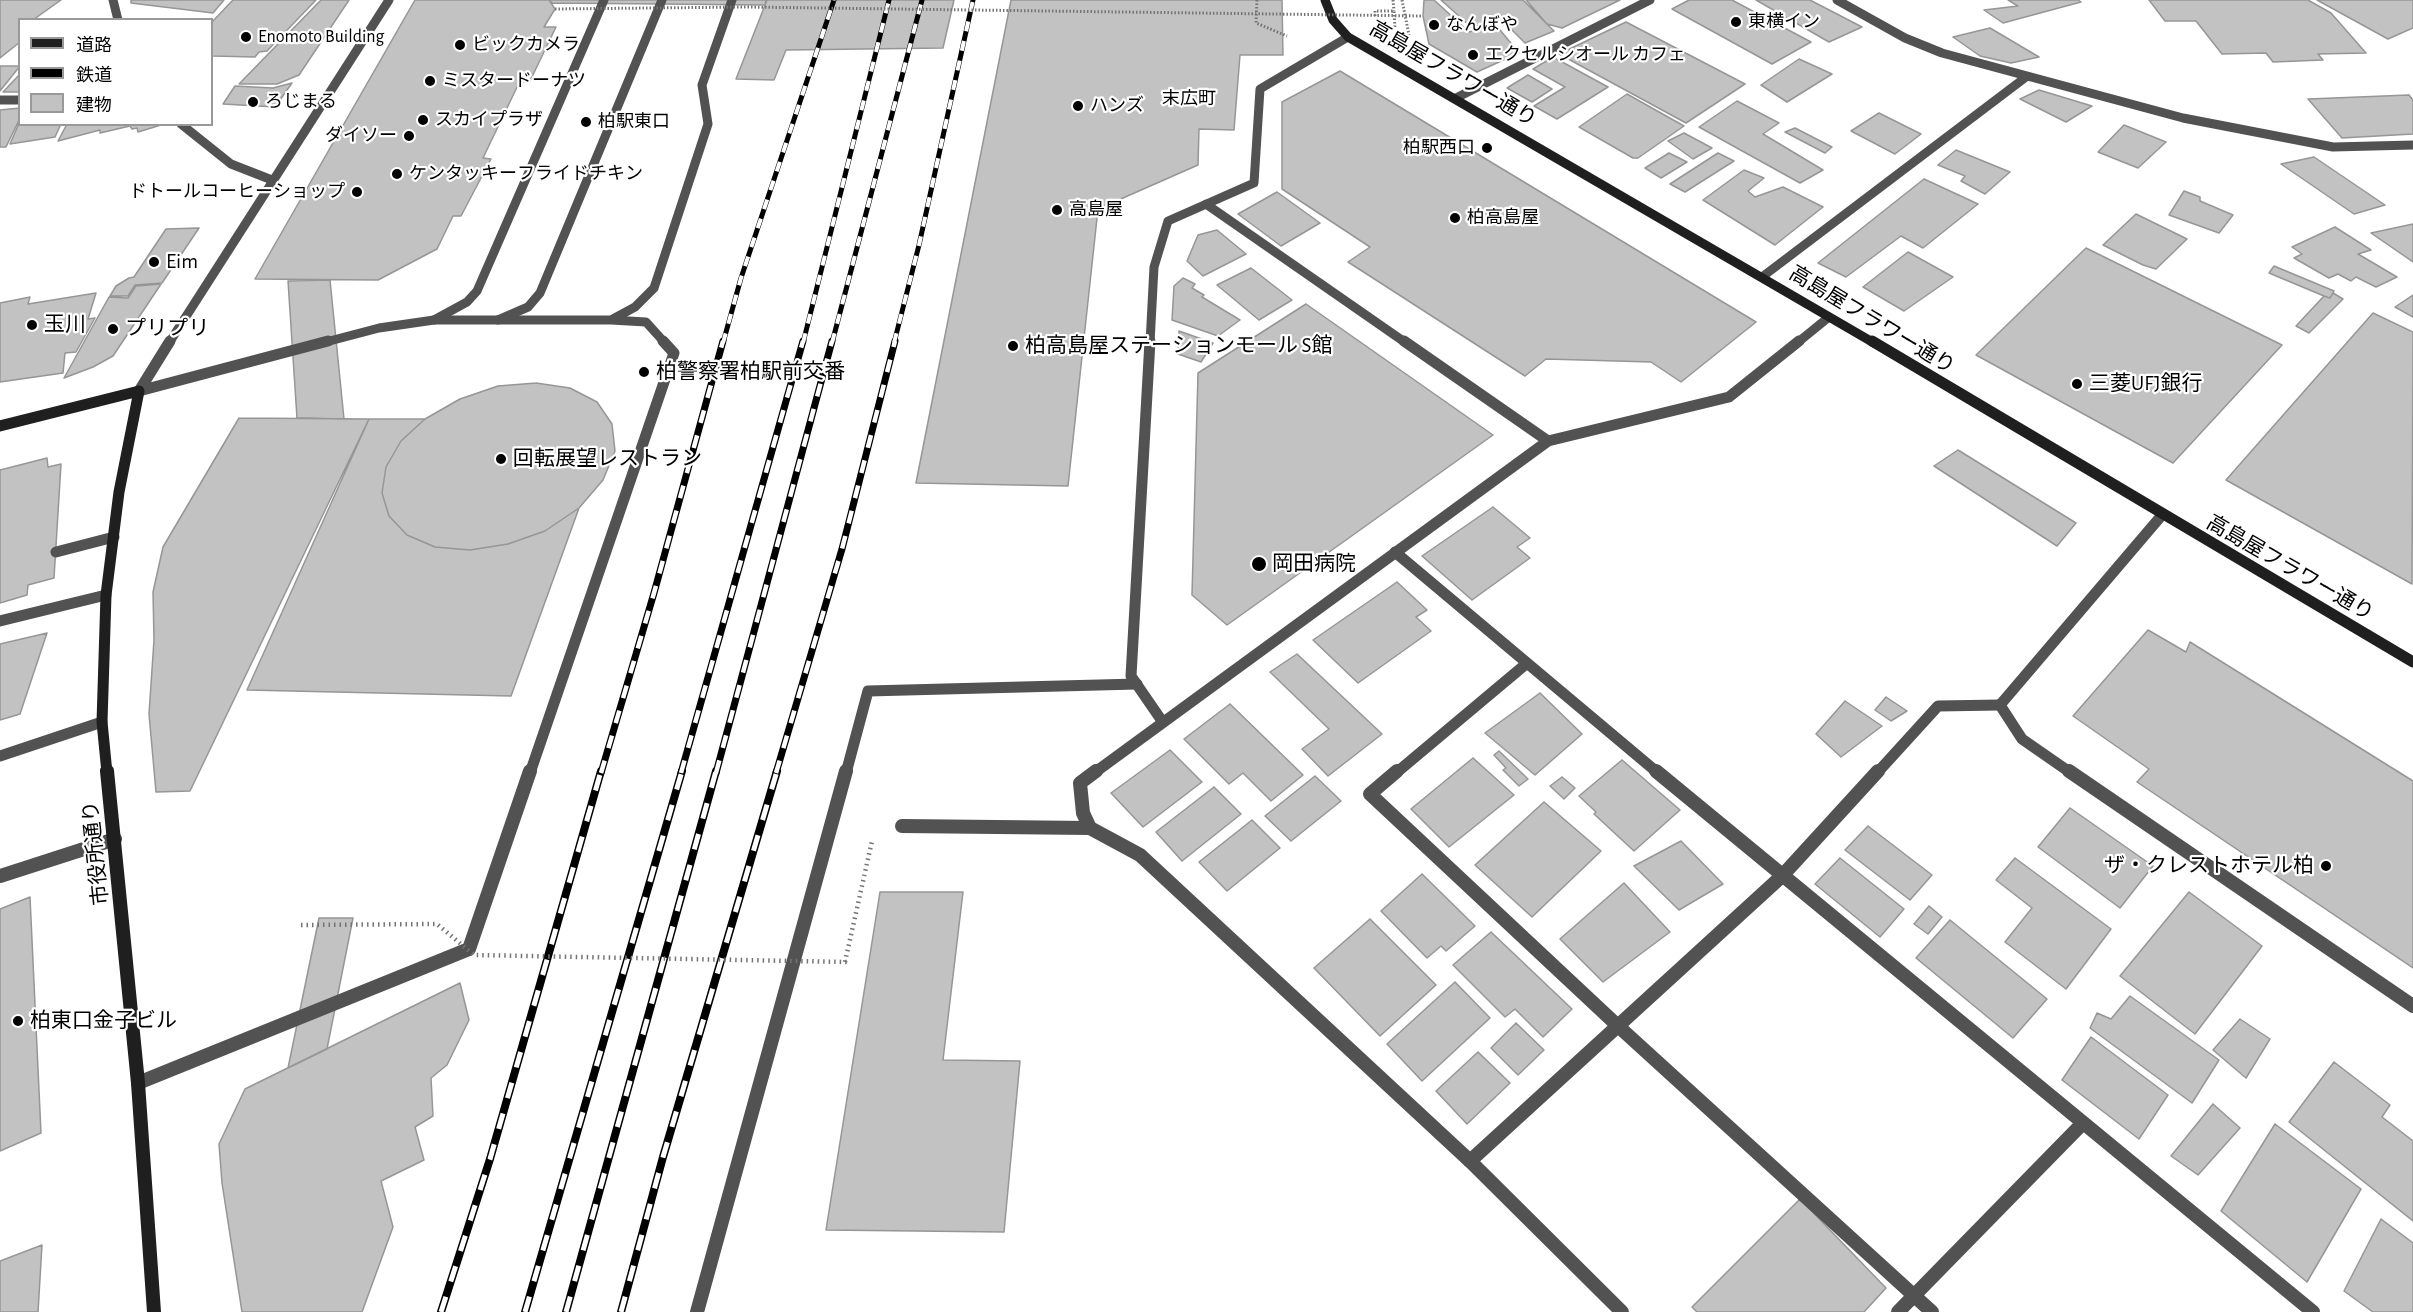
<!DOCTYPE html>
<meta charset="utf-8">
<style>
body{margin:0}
#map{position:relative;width:2413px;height:1312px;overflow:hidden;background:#fff;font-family:"Alegreya Sans","Noto Sans JP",sans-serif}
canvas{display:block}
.legend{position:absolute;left:18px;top:18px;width:195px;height:108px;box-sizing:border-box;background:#fff;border:2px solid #999;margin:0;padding:8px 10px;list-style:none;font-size:18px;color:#000}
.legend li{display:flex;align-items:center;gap:12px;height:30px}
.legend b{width:30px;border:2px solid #999}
</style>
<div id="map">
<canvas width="2413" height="1312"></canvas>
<ul class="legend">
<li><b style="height:8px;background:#1f1f1f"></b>道路</li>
<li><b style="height:8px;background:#000"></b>鉄道</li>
<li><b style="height:16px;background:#c2c2c2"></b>建物</li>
</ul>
</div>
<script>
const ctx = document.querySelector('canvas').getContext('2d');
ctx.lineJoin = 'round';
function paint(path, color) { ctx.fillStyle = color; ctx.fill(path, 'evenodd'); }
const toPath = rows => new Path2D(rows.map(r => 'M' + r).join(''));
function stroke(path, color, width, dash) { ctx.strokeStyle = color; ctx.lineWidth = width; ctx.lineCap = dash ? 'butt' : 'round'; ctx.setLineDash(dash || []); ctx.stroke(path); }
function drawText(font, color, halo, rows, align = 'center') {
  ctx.font = font + ' "Alegreya Sans","Noto Sans JP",sans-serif'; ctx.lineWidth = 4.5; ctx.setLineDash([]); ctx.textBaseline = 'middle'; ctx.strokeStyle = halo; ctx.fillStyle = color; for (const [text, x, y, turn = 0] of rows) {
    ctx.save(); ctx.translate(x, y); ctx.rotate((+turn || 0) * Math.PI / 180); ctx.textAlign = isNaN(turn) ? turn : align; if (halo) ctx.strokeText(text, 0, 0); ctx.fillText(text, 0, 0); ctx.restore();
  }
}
const building = toPath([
 [0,0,61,0,33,20,20,20,20,42,0,58,0,0],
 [131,0,224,0,213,13,131,3,131,0],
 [233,0,316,0,267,51,259,52,255,57,212,56,212,22,233,0],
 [321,0,349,0,299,75,277,84,239,84,321,0],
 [415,0,549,0,555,9,544,27,556,27,530,81,519,83,483,158,491,159,461,216,453,216,437,249,378,280,255,279,415,0],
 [549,0,766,0,765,5,552,3,549,0],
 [767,0,954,0,943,48,786,50,774,80,736,79,767,0],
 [1011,0,1282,0,1283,55,1240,55,1234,130,1199,129,1198,165,1098,209,1068,486,916,483,1011,0],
 [1424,0,1434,0,1469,32,1496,25,1519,53,1477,72,1429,44,1423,16,1424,0],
 [1441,0,1523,0,1554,31,1525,43,1502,20,1471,27,1441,0],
 [1526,0,1620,0,1562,28,1547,24,1526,0],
 [1689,0,1732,0,1811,42,1772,64,1672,9,1689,0],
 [1756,0,1810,0,1862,27,1829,42,1756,0],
 [2008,0,2078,0,2081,2,2003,23,1984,10,2018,6,2008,0],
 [2149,0,2308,0,2331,13,2366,53,2318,54,2323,60,2273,62,2266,53,2222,54,2196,21,2165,21,2149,0],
 [2317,0,2413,0,2413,28,2388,39,2317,0],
 [1626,22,1745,84,1686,123,1559,54,1626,22],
 [1990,28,2039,57,2011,63,1980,56,1953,37,1990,28],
 [1553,57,1608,87,1557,119,1534,106,1565,87,1533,69,1553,57],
 [1799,59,1832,74,1787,102,1761,85,1799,59],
 [0,66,20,66,0,91,0,66],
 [1340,71,1756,322,1681,382,1651,362,1546,359,1525,376,1348,262,1370,247,1282,189,1282,102,1340,71],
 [20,74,20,92,3,92,20,74],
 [1528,75,1552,89,1532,102,1507,88,1528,75],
 [292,83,275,107,223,104,235,86,273,88,292,83],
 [2039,90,2092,106,2066,122,2020,99,2039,90],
 [1627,94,1684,126,1638,158,1633,158,1579,127,1627,94],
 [2409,95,2413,100,2413,134,2342,138,2308,99,2409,95],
 [1737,101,1779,123,1763,134,1823,170,1800,183,1699,127,1737,101],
 [20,108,20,118,6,147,0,147,0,110,20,108],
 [1879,113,1921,134,1895,154,1851,131,1879,113],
 [20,121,20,124,61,124,55,137,10,144,20,121],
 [67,124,160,124,161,125,138,132,137,128,132,129,130,126,100,133,100,130,58,141,67,124],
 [2124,125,2166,142,2138,168,2098,152,2124,125],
 [1795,128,1832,147,1825,153,1785,132,1795,128],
 [1684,133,1712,148,1693,159,1668,141,1684,133],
 [1956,150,2010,172,1985,194,1961,181,1965,176,1938,165,1956,150],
 [1669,153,1687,162,1661,178,1645,168,1669,153],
 [1718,153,1734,161,1685,192,1670,184,1718,153],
 [2314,157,2385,205,2354,214,2281,164,2314,157],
 [1744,170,1764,178,1748,191,1755,197,1783,187,1823,207,1775,245,1703,200,1744,170],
 [1924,179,1978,204,1923,248,1901,236,1846,277,1818,263,1924,179],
 [2184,191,2200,197,2200,201,2233,215,2219,233,2169,215,2184,191],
 [1277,192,1320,223,1281,246,1238,214,1277,192],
 [2136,214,2187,239,2156,269,2143,265,2103,245,2136,214],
 [2413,224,2413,262,2371,233,2413,224],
 [2335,227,2371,250,2358,254,2397,277,2376,287,2356,277,2351,281,2338,274,2329,278,2294,258,2302,254,2292,247,2335,227],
 [199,228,162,283,135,285,128,296,110,296,116,286,129,278,134,277,166,229,199,228],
 [1217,230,1246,254,1203,276,1187,261,1198,235,1217,230],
 [2086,248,2282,345,2173,463,1976,355,2086,248],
 [1908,252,1953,277,1904,311,1863,287,1908,252],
 [2274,266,2334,291,2330,298,2324,296,2269,273,2274,266],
 [1251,268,1292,300,1259,320,1217,285,1251,268],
 [1183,278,1195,284,1192,288,1204,295,1202,297,1240,320,1218,336,1172,320,1174,286,1183,278],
 [330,280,344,419,297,418,288,281,330,280],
 [161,284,113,356,93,367,64,378,109,297,128,298,136,286,161,284],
 [96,293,88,319,95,318,76,352,65,353,63,373,0,382,0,303,30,297,28,304,96,293],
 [2333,293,2343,299,2309,333,2296,326,2324,296,2330,298,2333,293],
 [2413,295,2413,317,2395,307,2413,295],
 [1306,304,1493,435,1227,625,1192,595,1198,373,1306,304],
 [2373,313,2413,332,2412,584,2226,480,2373,313],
 [1179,331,1213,343,1201,362,1178,354,1179,331],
 [536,383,570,388,597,402,612,424,615,451,603,480,579,508,545,531,508,544,470,550,435,547,407,535,389,516,382,493,386,467,401,441,425,419,460,399,498,386,536,383],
 [239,418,369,419,190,791,156,792,149,714,154,640,153,592,163,547,239,418],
 [369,419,425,419,401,441,386,467,382,493,389,516,407,535,435,547,470,550,508,544,545,531,579,508,511,696,247,690,369,419],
 [1958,450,2076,523,2057,546,1934,466,1958,450],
 [47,458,48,467,61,464,54,578,28,585,27,595,0,603,0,470,47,458],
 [1493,507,1530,538,1517,547,1530,558,1472,600,1422,556,1493,507],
 [1397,582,1427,610,1416,617,1431,631,1358,683,1313,640,1397,582],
 [2148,630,2186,652,2190,642,2413,781,2413,968,2137,782,2149,769,2073,716,2148,630],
 [47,633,20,714,0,720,0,644,47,633],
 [1297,654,1382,734,1328,776,1302,749,1329,729,1270,672,1297,654],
 [1540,693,1582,734,1535,775,1485,733,1540,693],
 [1886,697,1907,711,1891,721,1875,710,1886,697],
 [1845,701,1882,726,1841,757,1816,734,1845,701],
 [1230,704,1303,775,1271,801,1243,773,1229,784,1184,739,1230,704],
 [1170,750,1202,782,1143,827,1111,793,1170,750],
 [1499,751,1528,779,1519,786,1503,770,1506,768,1494,755,1499,751],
 [1473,758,1514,795,1449,847,1411,809,1473,758],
 [1622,760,1680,810,1634,851,1594,814,1596,812,1579,796,1622,760],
 [1315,776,1341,801,1291,841,1265,816,1315,776],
 [1562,777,1575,788,1564,799,1550,786,1562,777],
 [1214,787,1241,814,1182,861,1156,832,1214,787],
 [1544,802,1601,851,1532,917,1475,865,1544,802],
 [2070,808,2153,866,2120,908,2038,847,2070,808],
 [1252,820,1280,848,1227,891,1199,862,1252,820],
 [1868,826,1932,875,1910,900,1845,850,1868,826],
 [1681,841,1723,884,1679,910,1634,866,1681,841],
 [1840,858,1904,909,1880,937,1815,884,1840,858],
 [2015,858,2111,929,2066,989,2005,942,2032,908,1996,880,2015,858],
 [1422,874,1475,926,1446,951,1441,946,1427,958,1381,911,1422,874],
 [1624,883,1670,932,1603,982,1560,939,1624,883],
 [880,892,963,892,943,1060,1020,1061,1004,1232,826,1230,880,892],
 [2189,892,2262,946,2195,1034,2120,976,2189,892],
 [30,897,41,1133,0,1151,0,909,30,897],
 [1929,906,1942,917,1928,934,1914,924,1929,906],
 [319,918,353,918,327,1049,288,1068,319,918],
 [1370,919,1436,985,1380,1036,1314,968,1370,919],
 [1950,920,2047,999,2013,1038,1916,958,1950,920],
 [1491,932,1572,1009,1543,1037,1515,1009,1505,1017,1453,965,1491,932],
 [1455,982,1490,1018,1422,1081,1387,1044,1455,982],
 [460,983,469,1020,447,1065,431,1078,433,1116,415,1127,424,1160,381,1181,393,1227,362,1312,242,1312,222,1183,219,1144,245,1089,460,983],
 [2130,996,2219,1060,2192,1103,2090,1028,2097,1013,2111,1019,2130,996],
 [2240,1019,2270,1039,2246,1078,2213,1050,2240,1019],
 [1516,1023,1544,1050,1518,1075,1491,1048,1516,1023],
 [2091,1037,2168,1095,2139,1139,2062,1080,2091,1037],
 [1478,1052,1510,1083,1467,1124,1436,1091,1478,1052],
 [2334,1062,2390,1105,2382,1117,2413,1141,2413,1221,2289,1122,2334,1062],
 [2213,1104,2240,1128,2198,1175,2171,1156,2213,1104],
 [2275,1124,2361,1189,2307,1282,2221,1211,2275,1124],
 [1800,1199,1886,1288,1864,1312,1697,1312,1692,1307,1800,1199],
 [2381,1219,2413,1243,2413,1312,2373,1312,2344,1291,2381,1219],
 [42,1245,38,1312,0,1312,0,1261,42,1245]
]);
paint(building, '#c2c2c2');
stroke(building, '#969696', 1.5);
stroke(toPath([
 [1257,0,1256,23,1287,36],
 [1393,0,1394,11],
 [1402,0,1409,35],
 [1375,16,1375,11,1394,11,1395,29]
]), '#747474', 3, [1.5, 2]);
stroke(toPath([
 [845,962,872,841]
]), '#747474', 4.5, [1.5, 4]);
stroke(toPath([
 [434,320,467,302,477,291,604,0],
 [498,320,528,307,540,293,662,0]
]), '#525252', 9);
stroke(toPath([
 [56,552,114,537],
 [1395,552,1658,773],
 [0,756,102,722],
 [846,773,868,691,1137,684],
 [1396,773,1526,664],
 [1877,773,1938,706,2000,705]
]), '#525252', 11);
stroke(toPath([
 [1397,771,1370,794,1618,1026,1932,1312],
 [1656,771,2313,1312],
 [902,826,1090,828],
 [1470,1161,1782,876,1878,771],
 [697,1312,846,771],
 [1898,1312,2082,1124]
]), '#525252', 14);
stroke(toPath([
 [113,0,118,20],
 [1837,0,1905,38,1942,53,2183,118,2333,147,2413,145],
 [1456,98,1650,0],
 [0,100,20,100],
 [181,124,231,164,272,180],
 [1206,204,1406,343],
 [1762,277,2026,77],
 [611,320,646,322,665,343],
 [169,343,389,0],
 [322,343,379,328,434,320,611,320,635,307,654,288,708,124,702,85,732,0],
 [1150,343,1154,267,1168,221,1254,183,1260,89,1348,37],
 [1797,343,1829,317]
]), '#525252', 9);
stroke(toPath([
 [1150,341,1131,676,1162,721],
 [1404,341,1548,441],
 [139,391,328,341],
 [139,391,170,341],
 [0,621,106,595],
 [530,773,674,353,663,341],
 [1094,773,1548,441,1729,397,1799,341],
 [2071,773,2022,739,2000,705,2162,515]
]), '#525252', 11);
stroke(toPath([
 [1096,771,1080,783,1083,813,1090,828,1140,855,1470,1161,1622,1312],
 [2069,771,2413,1006],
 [0,876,115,839],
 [138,1083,469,949,530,771]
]), '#525252', 14);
stroke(toPath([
 [1325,0,1333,20,1348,37,1874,343]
]), '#1f1f1f', 9);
stroke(toPath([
 [1872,341,2413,662],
 [0,426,139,391,119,492,106,595,102,722,107,773]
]), '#1f1f1f', 11);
stroke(toPath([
 [107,771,138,1083,154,1312]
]), '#1f1f1f', 14);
const railFar2 = toPath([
 [723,343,741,278,834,0],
 [803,343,889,0],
 [832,343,922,0],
 [894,343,919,245,973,0]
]);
const railFar1 = toPath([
 [601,773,654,593,723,341],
 [681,773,803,341],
 [716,773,832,341],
 [776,773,842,549,895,341]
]);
const rail = toPath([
 [441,1312,490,1159,601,771],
 [525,1312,682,771],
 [566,1312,716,771],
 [621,1312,663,1157,777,771]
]);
stroke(railFar2, '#000', 5);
stroke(railFar1, '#000', 7);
stroke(rail, '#000', 8);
stroke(railFar2, '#fff', 4, [10]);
stroke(railFar1, '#fff', 4.5, [13]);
stroke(rail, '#fff', 5, [16]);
stroke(toPath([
 [555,9,746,7,1423,16]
]), '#747474', 3, [1.5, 2]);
stroke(toPath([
 [301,925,437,924,474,955,847,962]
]), '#747474', 4.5, [1.5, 4]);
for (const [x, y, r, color] of [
 [1736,22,6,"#000"],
 [1434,25,6,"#000"],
 [246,37,6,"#000"],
 [460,45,6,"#000"],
 [1473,55,6,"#000"],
 [430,81,6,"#000"],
 [253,102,6,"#000"],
 [1078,106,6,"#000"],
 [423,120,6,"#000"],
 [586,122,6,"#000"],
 [409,136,6,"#000"],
 [1487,148,6,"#000"],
 [397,174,6,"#000"],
 [357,192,6,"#000"],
 [1057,210,6,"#000"],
 [1455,218,6,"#000"],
 [154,262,6,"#000"],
 [32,325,6,"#000"],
 [113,329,6,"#000"],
 [1013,346,6,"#000"],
 [644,372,6,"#000"],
 [2077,384,6,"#000"],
 [501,459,6,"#000"],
 [1259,564,8,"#000"],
 [2326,866,6,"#000"],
 [18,1021,6,"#000"]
]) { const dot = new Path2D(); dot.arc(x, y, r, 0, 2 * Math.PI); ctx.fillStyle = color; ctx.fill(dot); stroke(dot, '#fff', 2); }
drawText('18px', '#000', '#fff', [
 ["東横イン",1748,22],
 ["なんぼや",1446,25],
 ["Enomoto Building",258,37],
 ["ビックカメラ",472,45],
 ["エクセルシオール カフェ",1485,55],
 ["ミスタードーナツ",442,81],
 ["ろじまる",265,102],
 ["ハンズ",1090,106],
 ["スカイプラザ",435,120],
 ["柏駅東口",598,122],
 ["ダイソー",397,136,"right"],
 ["柏駅西口",1475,148,"right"],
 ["ケンタッキーフライドチキン",409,174],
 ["ドトールコーヒーショップ",345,192,"right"],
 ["高島屋",1069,210],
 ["柏高島屋",1467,218]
], 'left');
drawText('18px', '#000', '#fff', [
 ["末広町",1189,99]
]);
drawText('21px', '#000', '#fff', [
 ["高島屋フラワー通り",1453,74,30],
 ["高島屋フラワー通り",1872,320,31],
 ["高島屋フラワー通り",2290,568,30],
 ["市役所通り",96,853,-96]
]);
drawText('21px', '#000', '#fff', [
 ["Eim",166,262],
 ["玉川",44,325],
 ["プリプリ",125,329],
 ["柏高島屋ステーションモール S館",1025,346],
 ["柏警察署柏駅前交番",656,372],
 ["三菱UFJ銀行",2089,384],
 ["回転展望レストラン",513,459],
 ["岡田病院",1272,564],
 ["ザ・クレストホテル柏",2314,866,"right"],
 ["柏東口金子ビル",30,1021]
], 'left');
</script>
